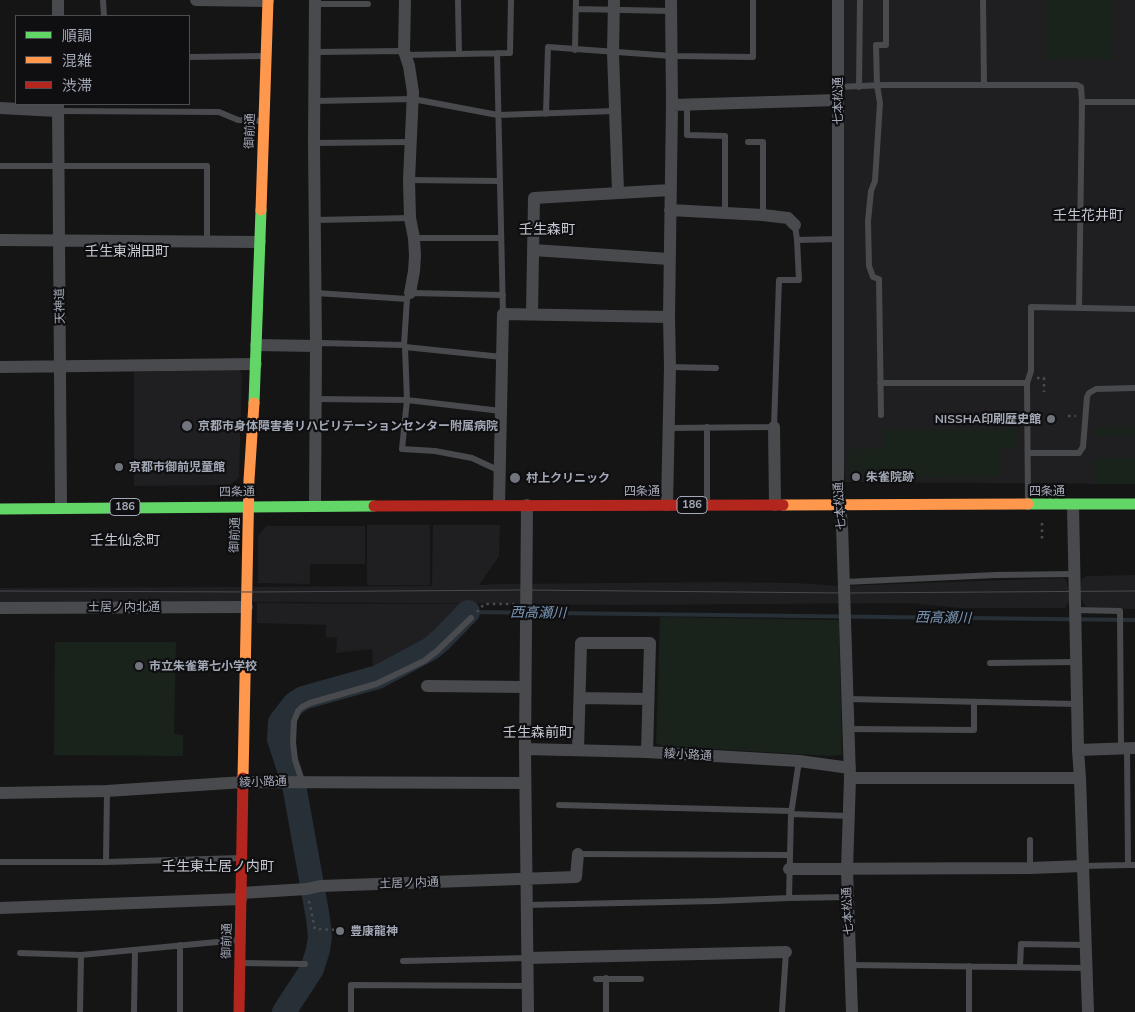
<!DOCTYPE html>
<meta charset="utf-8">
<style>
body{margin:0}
#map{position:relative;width:1135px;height:1012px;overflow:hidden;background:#151515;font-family:Mulish,"Noto Sans JP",sans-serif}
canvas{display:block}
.legend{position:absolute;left:15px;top:15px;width:175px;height:90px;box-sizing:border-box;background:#0f0f11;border:1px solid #4b4d53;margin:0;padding:6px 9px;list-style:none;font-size:15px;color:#a4a9b7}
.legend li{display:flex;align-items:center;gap:10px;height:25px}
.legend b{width:25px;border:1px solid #4b4d53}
</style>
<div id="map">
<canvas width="1135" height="1012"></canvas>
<ul class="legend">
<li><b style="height:6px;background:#63d668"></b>順調</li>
<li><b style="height:6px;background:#ff974d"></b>混雑</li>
<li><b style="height:6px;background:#b3261e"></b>渋滞</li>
</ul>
</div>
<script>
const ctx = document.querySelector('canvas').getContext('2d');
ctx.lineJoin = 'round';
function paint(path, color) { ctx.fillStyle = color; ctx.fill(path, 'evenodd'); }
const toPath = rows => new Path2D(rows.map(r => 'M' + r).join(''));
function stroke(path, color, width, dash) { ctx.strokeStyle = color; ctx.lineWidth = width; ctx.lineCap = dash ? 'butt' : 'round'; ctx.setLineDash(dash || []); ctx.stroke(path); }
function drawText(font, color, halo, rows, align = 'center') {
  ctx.font = font + ' Mulish,"Noto Sans JP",sans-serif'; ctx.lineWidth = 4.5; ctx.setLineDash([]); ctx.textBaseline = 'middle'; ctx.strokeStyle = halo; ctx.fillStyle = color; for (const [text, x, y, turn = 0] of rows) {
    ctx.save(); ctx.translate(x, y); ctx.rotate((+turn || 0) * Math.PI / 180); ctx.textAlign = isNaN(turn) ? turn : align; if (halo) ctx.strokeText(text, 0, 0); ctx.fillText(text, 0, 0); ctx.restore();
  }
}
paint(toPath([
 [842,0,1135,0,1135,484,845,482,842,416],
 [239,369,242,375,239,477,230,485,134,486,134,372],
 [367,525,430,525,430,585,367,585],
 [433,525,500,525,499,556,479,585,500,584,724,582,795,583,840,586,1063,578,1066,580,1068,587,1069,587,1069,601,1065,608,960,608,909,603,617,605,301,602,0,603,0,588,432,586],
 [266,526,365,526,365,564,310,564,310,584,258,583,258,536],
 [1135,575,1135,609,1087,608,1080,598,1081,582,1083,578,1087,576],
 [257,603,427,604,465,604,426,644,409,655,373,673,372,649,336,653,337,638,326,637,326,625,257,623]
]), '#1f1f21');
paint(toPath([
 [1046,0,1113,0,1112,59,1046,59],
 [1093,427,1133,427,1133,436,1093,436],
 [883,429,1018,429,1018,448,1002,448,1002,477,849,478,848,449,883,448],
 [1093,458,1133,458,1135,460,1135,484,1093,484],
 [660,617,839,620,842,755,831,756,663,746,656,743],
 [55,642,176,642,174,734,183,735,183,756,54,755]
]), '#1a221c');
stroke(toPath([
 [468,612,1135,620]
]), '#272f37', 4);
stroke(toPath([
 [284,1012,312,969,318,950,320,937,318,918,294,785,279,739,280,722,294,704,303,698,378,677,430,649,441,640,468,612]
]), '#272f37', 24);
stroke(toPath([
 [1037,378,1044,378,1044,392],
 [1068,416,1076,416],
 [1042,523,1042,539],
 [477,612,484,604,514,604],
 [309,901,315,929,338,930]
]), '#4a4b4f', 2.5, [2.5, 4]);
stroke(toPath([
 [103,0,104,16],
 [458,0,459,54],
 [983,0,984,85],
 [315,4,368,4],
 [576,9,671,11],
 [575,50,576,0],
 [315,52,404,51],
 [497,53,503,314],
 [405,55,510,53,511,0],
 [189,57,265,56],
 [838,87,884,85,1077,85,1081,87,1082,102,1135,102],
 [859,87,860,0],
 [315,101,413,99,498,115,615,111],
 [687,105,687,135,725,136,725,213],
 [58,111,219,112,238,120,262,121],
 [546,114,548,47,672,56,753,57,753,0],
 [748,142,763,142,763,215],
 [314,143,409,142],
 [0,166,207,166,207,242],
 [409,180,499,181],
 [316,220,410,218],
 [414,238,501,238],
 [797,240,838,239],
 [316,293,407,299],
 [1079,308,1082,102],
 [404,345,407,299,410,293,503,295],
 [316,346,322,343,404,345,405,347,502,357],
 [405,347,407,400,402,449,435,451,472,458,500,471],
 [670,367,716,368],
 [880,383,1027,383],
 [316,399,407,400,501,411],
 [881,415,879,279,873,277,869,266,868,221,871,191,875,181,880,103,877,85,876,45,886,45,886,0],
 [707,427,707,504],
 [669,428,774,427,779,280,799,280,797,240,795,225],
 [1028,453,1079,453,1083,447,1087,397,1089,393,1096,389,1135,388],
 [1028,503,1027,383,1031,371,1031,307,1135,309],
 [844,582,996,575,1074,574],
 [1075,610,1120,611,1121,748],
 [990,663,1076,662],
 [847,699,1076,704],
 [848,729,974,730,974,702],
 [1127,748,1128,865,1135,865],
 [302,781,295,760,293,742,294,721,298,711,302,707,310,703,376,684,424,661,437,651,471,618],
 [559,805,791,811],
 [791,814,849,816],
 [1030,840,1030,868],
 [578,854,789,855],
 [0,862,106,862,241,858],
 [106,862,107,791],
 [1083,866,1128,865],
 [789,898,847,897],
 [527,905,716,901,789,898,791,814,799,761],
 [180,945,180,1012],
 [20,953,81,955,238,940],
 [403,961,528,958],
 [241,963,305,964],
 [851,965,1086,968],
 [1020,967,1021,944,1085,945],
 [606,978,606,1012],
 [596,979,641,979],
 [80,1012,81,955],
 [134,1012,135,950],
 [351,1012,351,985,528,986],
 [782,1012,786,952],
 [969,1012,969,966]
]), '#484a4e', 6);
stroke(toPath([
 [58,0,58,16],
 [196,0,268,1],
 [315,0,314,143,316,346,315,506],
 [405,0,404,51,409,66,413,92,409,180,410,218,414,238,415,256,414,271,410,293],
 [614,0,613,53,618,192],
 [838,0,838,484,842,525,850,778,847,870,852,1012],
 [58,104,61,508],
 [672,105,838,100],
 [0,108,58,111],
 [670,210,763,215,788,218,795,225],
 [0,240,260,242],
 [533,250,669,259],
 [532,314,534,198,670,190],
 [256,345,316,346],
 [0,367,256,364],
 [774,427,775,505],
 [499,505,503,314,669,317],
 [527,505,525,749,528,1012],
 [667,505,670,367,669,317,672,105,671,0],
 [1073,505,1078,750,1080,778,1088,1012],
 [0,608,247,607],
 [427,686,525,687],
 [580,698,648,699],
 [525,749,647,752,799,761,850,768],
 [578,750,581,643,650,643,647,752],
 [1078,750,1135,748],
 [850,778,1080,778],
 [0,793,107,791,244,782,525,783],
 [789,869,1030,868,1083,866],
 [241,893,307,889,320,886,576,877,578,854],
 [0,908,241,899],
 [528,958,786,952]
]), '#484a4e', 12);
stroke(toPath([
 [254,403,261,210],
 [1028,504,1135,504],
 [0,509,374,506]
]), '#63d668', 11);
stroke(toPath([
 [261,210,268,0],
 [783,505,1028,504],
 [243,778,249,480,254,403]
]), '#ff974d', 11);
stroke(toPath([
 [374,506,783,505],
 [239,1012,243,778]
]), '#b3261e', 11);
stroke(toPath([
 [0,591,255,592,525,590,844,593,1135,591]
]), '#484a4d', 1);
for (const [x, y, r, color] of [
 [1051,419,5,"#72757e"],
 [187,426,6,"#72757e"],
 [119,467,5,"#72757e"],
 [856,477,5,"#72757e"],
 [515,478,6,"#72757e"],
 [139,666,5,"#72757e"],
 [340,931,5,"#72757e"]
]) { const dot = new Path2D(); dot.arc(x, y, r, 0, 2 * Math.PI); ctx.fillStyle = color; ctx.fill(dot); stroke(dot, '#0f0f11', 2); }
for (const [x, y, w] of [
 [692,505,30],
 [125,507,30]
]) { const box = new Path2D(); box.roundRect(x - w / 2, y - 8.5, w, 17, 4); ctx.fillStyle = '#0f0f11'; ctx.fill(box); stroke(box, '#a4a9b7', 1); }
drawText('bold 11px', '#a4a9b7', null, [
 ["186",692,505],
 ["186",125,507]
]);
drawText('12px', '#a4a9b7', '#0f0f11', [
 ["七本松通",838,101,-90],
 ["御前通",250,131,-88],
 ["天神道",60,306,-91],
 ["四条通",642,491],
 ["四条通",1047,491],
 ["四条通",237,492,-1],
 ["七本松通",840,506,-94],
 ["御前通",235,535,-88],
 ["土居ノ内北通",124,607],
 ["綾小路通",688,755,3],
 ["綾小路通",263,782,-2],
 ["土居ノ内通",409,883,-2],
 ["七本松通",848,911,-93],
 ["御前通",227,941,-89]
]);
drawText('bold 12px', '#a4a9b7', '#0f0f11', [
 ["NISSHA印刷歴史館",1041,419,"right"],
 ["京都市身体障害者リハビリテーションセンター附属病院",198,426],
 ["京都市御前児童館",129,467],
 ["朱雀院跡",866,477],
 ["村上クリニック",526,478],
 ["市立朱雀第七小学校",149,666],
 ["豊康龍神",350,931]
], 'left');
drawText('14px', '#c6c9d3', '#0f0f11', [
 ["壬生花井町",1088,216],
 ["壬生森町",547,230],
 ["壬生東淵田町",127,252],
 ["壬生仙念町",125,541],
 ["壬生森前町",538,733],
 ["壬生東土居ノ内町",218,867]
]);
drawText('italic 14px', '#7996b5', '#0f0f11', [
 ["西高瀬川",538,613,1],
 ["西高瀬川",943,618,1]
]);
</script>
